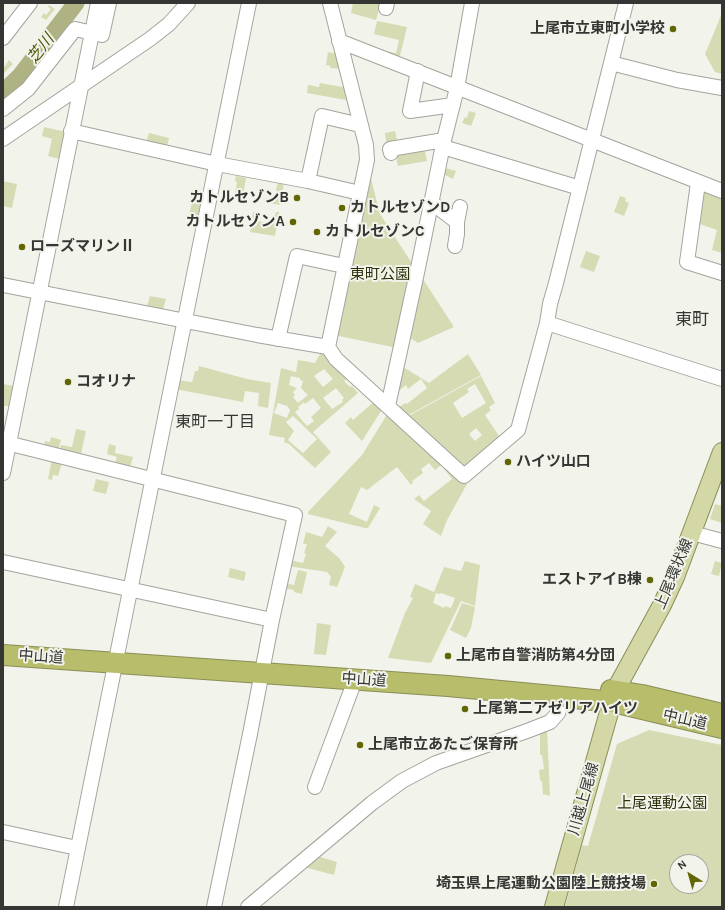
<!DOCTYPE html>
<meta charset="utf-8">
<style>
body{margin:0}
#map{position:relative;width:725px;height:910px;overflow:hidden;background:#f2f3eb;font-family:Karla,sans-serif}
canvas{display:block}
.frame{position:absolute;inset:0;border:4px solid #353633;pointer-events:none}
.north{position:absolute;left:669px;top:854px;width:40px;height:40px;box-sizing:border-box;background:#f2f3eb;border:1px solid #a6a7a1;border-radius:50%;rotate:323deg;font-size:11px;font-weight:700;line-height:16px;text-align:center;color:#353633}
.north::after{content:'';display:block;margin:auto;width:14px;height:18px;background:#626602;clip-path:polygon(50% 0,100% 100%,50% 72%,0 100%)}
</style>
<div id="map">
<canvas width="725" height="910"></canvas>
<div class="frame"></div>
<div class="north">N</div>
</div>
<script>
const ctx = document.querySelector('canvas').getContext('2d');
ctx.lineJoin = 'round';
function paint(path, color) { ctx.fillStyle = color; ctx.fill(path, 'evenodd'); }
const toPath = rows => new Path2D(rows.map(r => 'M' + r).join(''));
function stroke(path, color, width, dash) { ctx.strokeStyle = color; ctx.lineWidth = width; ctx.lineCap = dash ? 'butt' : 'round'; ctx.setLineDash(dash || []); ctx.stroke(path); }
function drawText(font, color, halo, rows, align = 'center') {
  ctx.font = font + ' Karla,"Noto Sans JP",sans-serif'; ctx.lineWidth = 4; ctx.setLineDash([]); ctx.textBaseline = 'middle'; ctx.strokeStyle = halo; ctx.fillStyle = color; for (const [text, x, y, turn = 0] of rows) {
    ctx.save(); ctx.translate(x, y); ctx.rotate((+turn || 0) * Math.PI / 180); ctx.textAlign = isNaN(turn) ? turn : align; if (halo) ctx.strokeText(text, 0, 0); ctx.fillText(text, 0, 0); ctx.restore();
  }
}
paint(toPath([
 [353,3,381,3,376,20,351,13],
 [49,5,55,9,46,20,41,17,44,13,46,15,51,9,48,7],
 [722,13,722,74,715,72,705,54],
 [377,21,407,27,399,60,380,50,396,53,399,40,374,34],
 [328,52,339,54,341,69,330,68,330,66,326,65],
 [9,60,13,64,3,74,3,69],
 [320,83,348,88,351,101,307,93,308,85,319,87],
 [469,111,476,113,471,126,462,123,465,117,467,118],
 [44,127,66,132,60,159,48,156,52,139,42,136],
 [395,131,398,145,387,147,385,133],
 [149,133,169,138,167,146,146,143],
 [424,147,427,161,398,166,395,152],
 [368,167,380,214,415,268,397,348,334,335],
 [445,168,456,171,453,179,443,174],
 [236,176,246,178,243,195,235,194,237,182,235,181],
 [3,181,17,184,12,208,3,206,4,185],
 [278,181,284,182,280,205,264,202,265,198,274,200],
 [701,190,722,195,722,253,712,250,717,230,697,223],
 [194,193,206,195,201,218,189,216],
 [620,196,626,198,625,201,629,203,624,216,614,212],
 [253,212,258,213,257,221,273,224,276,212,279,212,275,236,250,232],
 [586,251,600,256,594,272,580,267],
 [419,273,454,327,418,343,407,336],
 [150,296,166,299,162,313,146,309],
 [321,352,327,354,350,376,344,381,350,387,352,386,358,393,313,432,331,452,315,468,289,444,284,442,285,438,269,435,281,368,296,372,298,360,315,363],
 [324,369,333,379,323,387,314,376],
 [291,376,300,378,300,380,303,381,301,388,308,395,298,403,293,397,295,395,293,392,297,388,289,385],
 [336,388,344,398,342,400,343,402,332,409,323,398],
 [313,398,321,408,311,417,314,421,307,426,295,412,299,409,298,407,304,402,305,404],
 [278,403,287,406,290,410,287,418,274,413],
 [293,416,317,439,303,453,288,440,294,431,286,422],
 [468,354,481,375,405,417,392,406,400,365,429,383],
 [421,379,427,388,407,404,406,403,399,407,394,401,395,394,406,385,408,389],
 [199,366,247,379,271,383,268,408,258,406,259,393,245,391,243,402,175,389,177,380,192,382,195,371,198,371],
 [481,376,495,403,489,407,491,410,485,415,501,439,466,470,405,418],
 [475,384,486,403,462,418,453,403,469,392,467,389],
 [476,428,482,435,475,441,469,434],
 [3,384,14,386,11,405,8,406,3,406],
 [376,400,383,408,362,441,345,423,351,417,353,420],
 [388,413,392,413,467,484,447,520,441,536,423,524,431,511,414,499,419,495,424,501,452,479,441,465,435,470,429,463,421,469,423,473,412,481,413,483,411,485,397,467,367,490,361,487,349,514,367,522,374,505,380,508,368,528,365,528,308,514,308,512,362,455],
 [76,429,86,431,80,458,59,453,61,445,72,447],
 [51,437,61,440,58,451,44,448,45,441,50,442],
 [109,444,116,446,115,453,133,457,129,471,114,467,117,457,107,454],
 [52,459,62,462,58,476,53,475,52,480,48,479],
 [96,479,109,482,106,494,93,491],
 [715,504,722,506,722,523,710,519],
 [328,526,337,532,325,546,340,559,345,567,337,587,329,585,331,577,327,572,288,566,289,560,303,563,306,554,304,553,307,544,303,544,306,532,322,537],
 [465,561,480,565,475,606,461,601,431,663,388,658,405,613,413,598,410,597,415,584,434,592,444,567,461,571],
 [436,593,440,594,441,593,455,598,451,608,445,606,444,608,433,603],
 [715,561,722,563,719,576,711,574],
 [230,568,246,572,244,581,228,577],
 [298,570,307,572,302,594,294,592,294,590,283,588,284,583,294,585],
 [462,603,475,607,471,628,466,638,450,630],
 [317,623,331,625,326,655,314,654],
 [547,729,550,796,543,794,542,781,540,780,539,770,544,769,542,755,540,755,540,731],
 [649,730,722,745,722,907,565,907,582,845,588,846,617,744],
 [677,862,701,862,701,886,677,886],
 [317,856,337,862,334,875,304,867]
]), '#d7dbb3');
stroke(toPath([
 [3,92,20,76,76,3]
]), '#afb384', 17);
const minor = toPath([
 [386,8,387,3],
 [3,38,30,3],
 [339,41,722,191],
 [611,63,677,80,722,88],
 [418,71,410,111,453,105],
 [3,109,28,89,75,29,102,35,109,3],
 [71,131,217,164,308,181,360,193],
 [3,139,150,39,169,24,188,3],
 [443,147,580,188],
 [391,153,390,149,444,140],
 [308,181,322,116,360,125],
 [698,183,687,262,722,273],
 [432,203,457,222,457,234,455,246],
 [457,222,460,207],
 [3,285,257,335,328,347,336,359,464,476,518,430,547,323,550,304,556,283,626,3],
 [547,323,722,379],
 [278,339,297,256,344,266],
 [328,347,367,160,366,145,330,3],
 [388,406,418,268,444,140,457,88,472,3],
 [3,442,295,515,272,620,250,734,214,907],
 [3,473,98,3],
 [692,533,722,541],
 [3,562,272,620],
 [315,787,355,680],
 [3,832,77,848],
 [66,907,249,3],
 [248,907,372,803,402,781,436,763,527,731,550,722,558,713,564,697]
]);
const major = toPath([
 [554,907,615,691,662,605,675,577,722,452]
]);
const highway = toPath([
 [3,655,448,686,564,697,613,702,722,728],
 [611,690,642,695,722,714]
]);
stroke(minor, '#a3a49d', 16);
stroke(major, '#8a8e57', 20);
stroke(highway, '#8a8e57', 22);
stroke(minor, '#fff', 14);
stroke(major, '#d4d7a6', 18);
stroke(highway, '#b7bd6a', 20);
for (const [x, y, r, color] of [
 [673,29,4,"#626602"],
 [297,198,4,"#626602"],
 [342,208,4,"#626602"],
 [293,222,4,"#626602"],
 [317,232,4,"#626602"],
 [22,247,4,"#626602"],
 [68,382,4,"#626602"],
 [508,462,4,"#626602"],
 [650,580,4,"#626602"],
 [448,656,4,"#626602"],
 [465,709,4,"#626602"],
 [360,745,4,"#626602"],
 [654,884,4,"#626602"]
]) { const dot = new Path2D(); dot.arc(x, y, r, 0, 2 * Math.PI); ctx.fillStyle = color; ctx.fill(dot); stroke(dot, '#f2f3eb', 1.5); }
drawText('bold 15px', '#353633', '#f2f3eb', [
 ["上尾市立東町小学校",665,29,"right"],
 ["カトルセゾンB",289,198,"right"],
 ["カトルセゾンD",350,208],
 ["カトルセゾンA",285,222,"right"],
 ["カトルセゾンC",325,232],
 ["ローズマリンⅡ",30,247],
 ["コオリナ",76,382],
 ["ハイツ山口",516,462],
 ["エストアイB棟",642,580,"right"],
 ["上尾市自警消防第4分団",456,656],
 ["上尾第二アゼリアハイツ",473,709],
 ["上尾市立あたご保育所",368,745],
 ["埼玉県上尾運動公園陸上競技場",646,884,"right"]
], 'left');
drawText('15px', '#2d3009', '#f2f3eb', [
 ["東町公園",380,275],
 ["上尾運動公園",662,804]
]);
drawText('15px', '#353633', '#f2f3eb', [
 ["上尾環状線",674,574,-67],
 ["中山道",41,657,4],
 ["中山道",364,680,4],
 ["中山道",685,720,13],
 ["川越上尾線",584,799,-74]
]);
drawText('italic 16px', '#525604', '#f2f3eb', [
 ["芝川",41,49,-52]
]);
drawText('16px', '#353633', '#f2f3eb', [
 ["東町一丁目",215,422]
]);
drawText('17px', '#353633', '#f2f3eb', [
 ["東町",692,320]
]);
</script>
